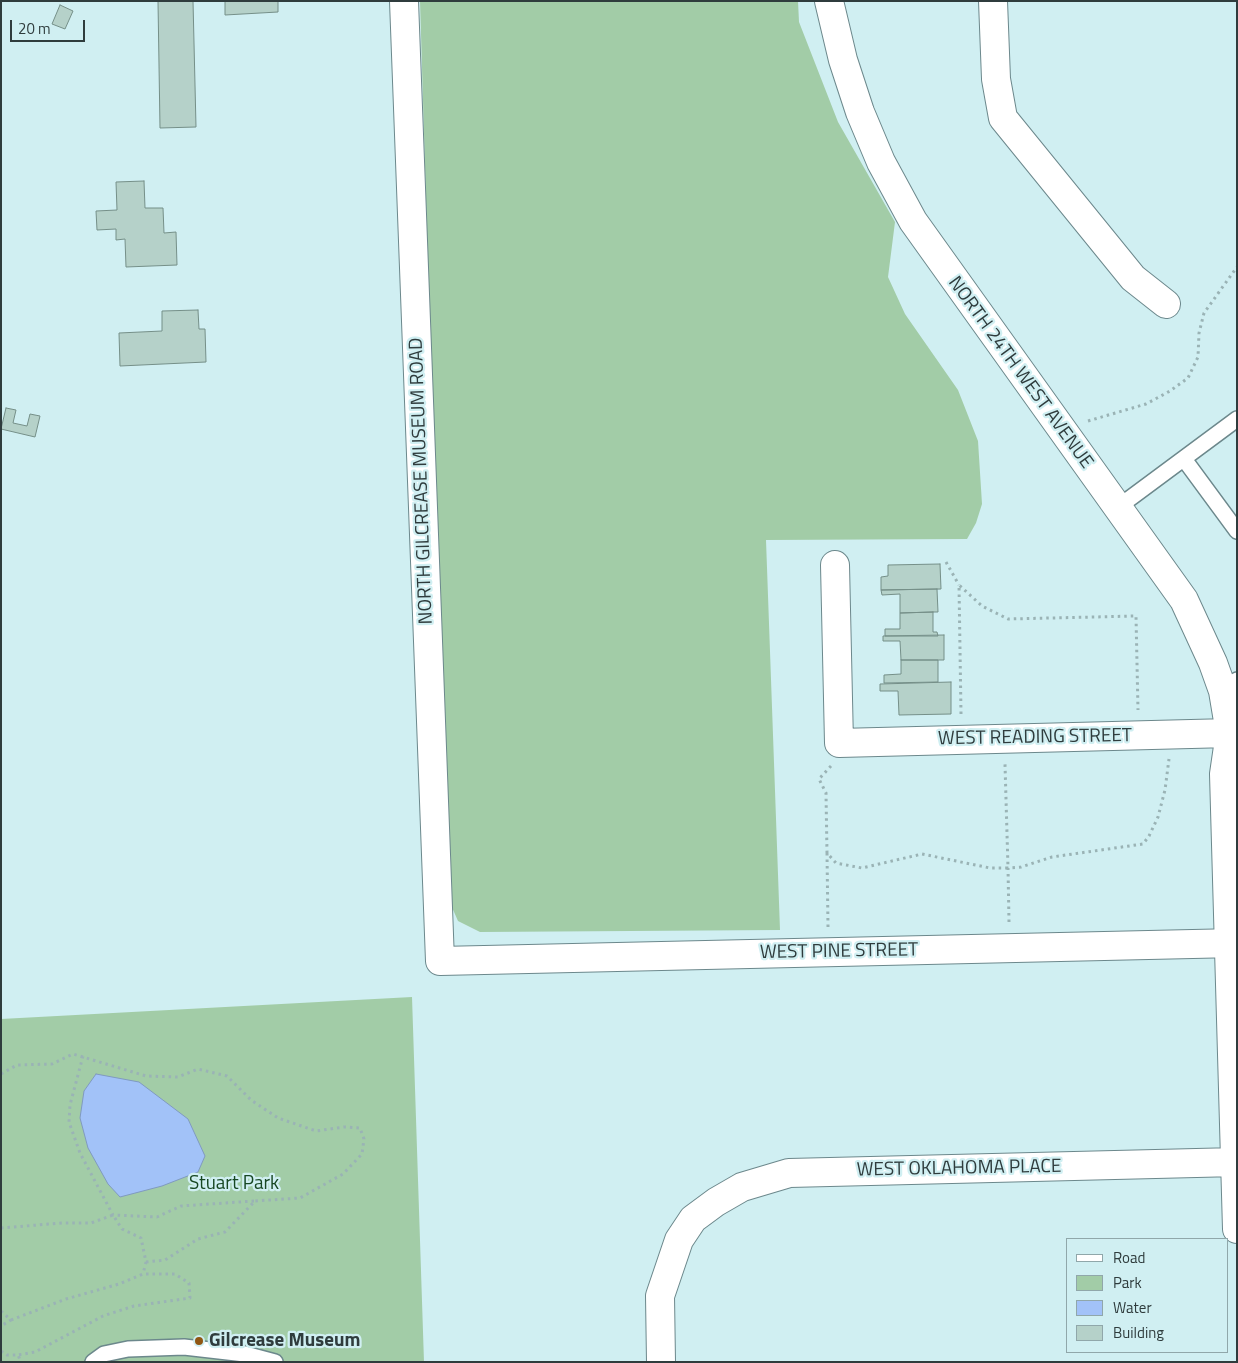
<!DOCTYPE html>
<style>
body{margin:0}
#map{position:relative;width:1238px;height:1363px;overflow:hidden;background:#d0eff2;font-family:"Titillium Web",sans-serif}
canvas{display:block}
.frame{position:absolute;inset:0;border:2px solid #2f3c3d;pointer-events:none}
.legend{position:absolute;left:1066px;top:1238px;width:162px;height:115px;box-sizing:border-box;background:#d0eff2;border:1px solid #90a7aa;margin:0;padding:6px 9px;list-style:none;font-size:15px;color:#2f3c3d}
.legend li{display:flex;align-items:center;gap:10px;height:25px}
.legend b{width:25px;border:1px solid #90a7aa}
.scale{position:absolute;left:10px;top:20px;width:75px;height:22px;box-sizing:border-box;border:2px solid #2f3c3d;border-top:0;padding-left:6px;font-size:15px;line-height:18px;white-space:nowrap;color:#2f3c3d;-webkit-text-stroke:4px #d0eff2;paint-order:stroke}
</style>
<div id="map">
<canvas width="1238" height="1363"></canvas>
<div class="frame"></div>
<ul class="legend">
<li><b style="height:6px;background:#fff"></b>Road</li>
<li><b style="height:14px;background:#a2cca7"></b>Park</li>
<li><b style="height:14px;background:#a2c2f8"></b>Water</li>
<li><b style="height:14px;background:#b5d1c9"></b>Building</li>
</ul>
<div class="scale">20 m</div>
</div>
<script>
const ctx = document.querySelector('canvas').getContext('2d');
ctx.lineJoin = 'round';
function paint(path, color) { ctx.fillStyle = color; ctx.fill(path, 'evenodd'); }
const toPath = rows => new Path2D(rows.map(r => 'M' + r).join(''));
function stroke(path, color, width, dash) { ctx.strokeStyle = color; ctx.lineWidth = width; ctx.lineCap = dash ? 'butt' : 'round'; ctx.setLineDash(dash || []); ctx.stroke(path); }
function drawText(font, color, halo, rows, align = 'center') {
  ctx.font = font + ' "Titillium Web",sans-serif'; ctx.lineWidth = 4.5; ctx.setLineDash([]); ctx.textBaseline = 'middle'; ctx.strokeStyle = halo; ctx.fillStyle = color; for (const [text, x, y, turn = 0] of rows) {
    ctx.save(); ctx.translate(x, y); ctx.rotate((+turn || 0) * Math.PI / 180); ctx.textAlign = isNaN(turn) ? turn : align; if (halo) ctx.strokeText(text, 0, 0); ctx.fillText(text, 0, 0); ctx.restore();
  }
}
paint(toPath([
 [420,1,798,1,799,22,838,122,895,222,888,277,905,314,958,390,978,441,982,504,976,523,967,539,766,540,780,930,480,932,458,921,447,896],
 [412,997,424,1362,1,1362,1,1019]
]), '#a2cca7');
const water = toPath([
 [96,1074,139,1082,188,1119,205,1156,198,1172,162,1186,120,1197,108,1184,88,1148,80,1118,84,1091,96,1074]
]);
paint(water, '#a2c2f8');
stroke(water, '#809ac0', 1);
const building = toPath([
 [158,1,193,1,196,127,160,128,158,1],
 [225,1,278,1,278,12,225,15,225,1],
 [60,5,73,11,65,29,52,24,60,5],
 [144,181,145,208,163,208,164,233,176,232,177,265,126,267,125,239,116,240,116,229,97,230,96,211,117,210,116,182,144,181],
 [198,310,199,329,205,329,206,362,120,366,119,333,162,331,162,311,198,310],
 [6,408,16,410,13,423,27,426,30,414,40,416,35,437,1,429,6,408],
 [940,564,941,589,881,590,881,577,888,576,888,565,940,564],
 [937,589,938,612,933,612,900,613,900,594,882,595,881,590,937,589],
 [933,612,933,632,937,632,938,636,885,636,885,629,900,629,900,613,933,612],
 [944,635,944,660,901,660,900,641,883,641,883,636,944,635],
 [901,660,938,660,938,682,884,683,884,675,901,674,901,660],
 [951,682,951,714,899,715,898,691,880,691,880,684,951,682]
]);
paint(building, '#b5d1c9');
stroke(building, '#758f88', 1);
const service = toPath([
 [1184,459,1237,531],
 [1117,508,1237,419],
 [1223,691,1237,680],
 [93,1362,104,1354,128,1349,184,1347,245,1354,275,1362]
]);
const minor = toPath([
 [829,1,843,60,860,112,881,162,913,221,1184,600,1213,663,1223,691,1230,733,1237,748],
 [993,1,996,79,1003,118,1133,278,1166,304],
 [835,565,839,743,1230,733],
 [1230,733,1224,774,1237,1229],
 [661,1362,660,1296,679,1240,693,1219,716,1202,742,1187,789,1173,1237,1162]
]);
const tertiary = toPath([
 [404,1,440,961,1237,943]
]);
stroke(service, '#6c888c', 18);
stroke(minor, '#6c888c', 30);
stroke(tertiary, '#6c888c', 30);
stroke(toPath([
 [1088,421,1146,404,1170,391,1188,378,1198,357,1199,333,1204,313,1237,267],
 [946,562,959,585],
 [961,714,959,585,982,606,1008,619,1136,616,1138,710],
 [831,766,819,779,826,793,827,853,836,863,862,868,922,854,990,868,1008,868,1005,764],
 [827,853,828,927],
 [1009,922,1008,868,1021,867,1052,857,1143,844,1149,836,1158,817,1165,790,1169,759],
 [83,1056,70,1105,69,1122,80,1153,113,1215,157,1217,181,1206,254,1201],
 [1,1074,17,1065,52,1064,73,1054,146,1076,178,1077,198,1069,227,1076,251,1100,278,1118,316,1131,344,1127,360,1128,364,1139,362,1154,343,1174,300,1198,254,1201],
 [1,1228,62,1223,91,1223,113,1215,122,1229,141,1238,146,1262,143,1274],
 [146,1262,165,1260,198,1239,225,1232,255,1201],
 [1,1311,11,1320,1,1326],
 [11,1320,66,1299,119,1284,143,1274,175,1274,189,1283,190,1298,134,1306,103,1316,35,1352,18,1355],
 [1,1351,7,1355,18,1355,21,1362]
]), '#9ab3b5', 3, [2.5, 4]);
stroke(service, '#fff', 15);
stroke(minor, '#fff', 28);
stroke(tertiary, '#fff', 28);
for (const [x, y, r, color] of [
 [199,1341,5,"#905612"]
]) { const dot = new Path2D(); dot.arc(x, y, r, 0, 2 * Math.PI); ctx.fillStyle = color; ctx.fill(dot); stroke(dot, '#d0eff2', 2); }
drawText('19px', '#2f3c3d', '#d0eff2', [
 ["NORTH 24TH WEST AVENUE",1020,373,54],
 ["NORTH GILCREASE MUSEUM ROAD",422,481,-92],
 ["WEST READING STREET",1035,738,-1],
 ["WEST PINE STREET",839,952,-1],
 ["WEST OKLAHOMA PLACE",959,1169,-1]
]);
drawText('19px', '#174722', '#d0eff2', [
 ["Stuart Park",234,1184]
]);
drawText('bold 19px', '#2f3c3d', '#d0eff2', [
 ["Gilcrease Museum",209,1341]
], 'left');
</script>
